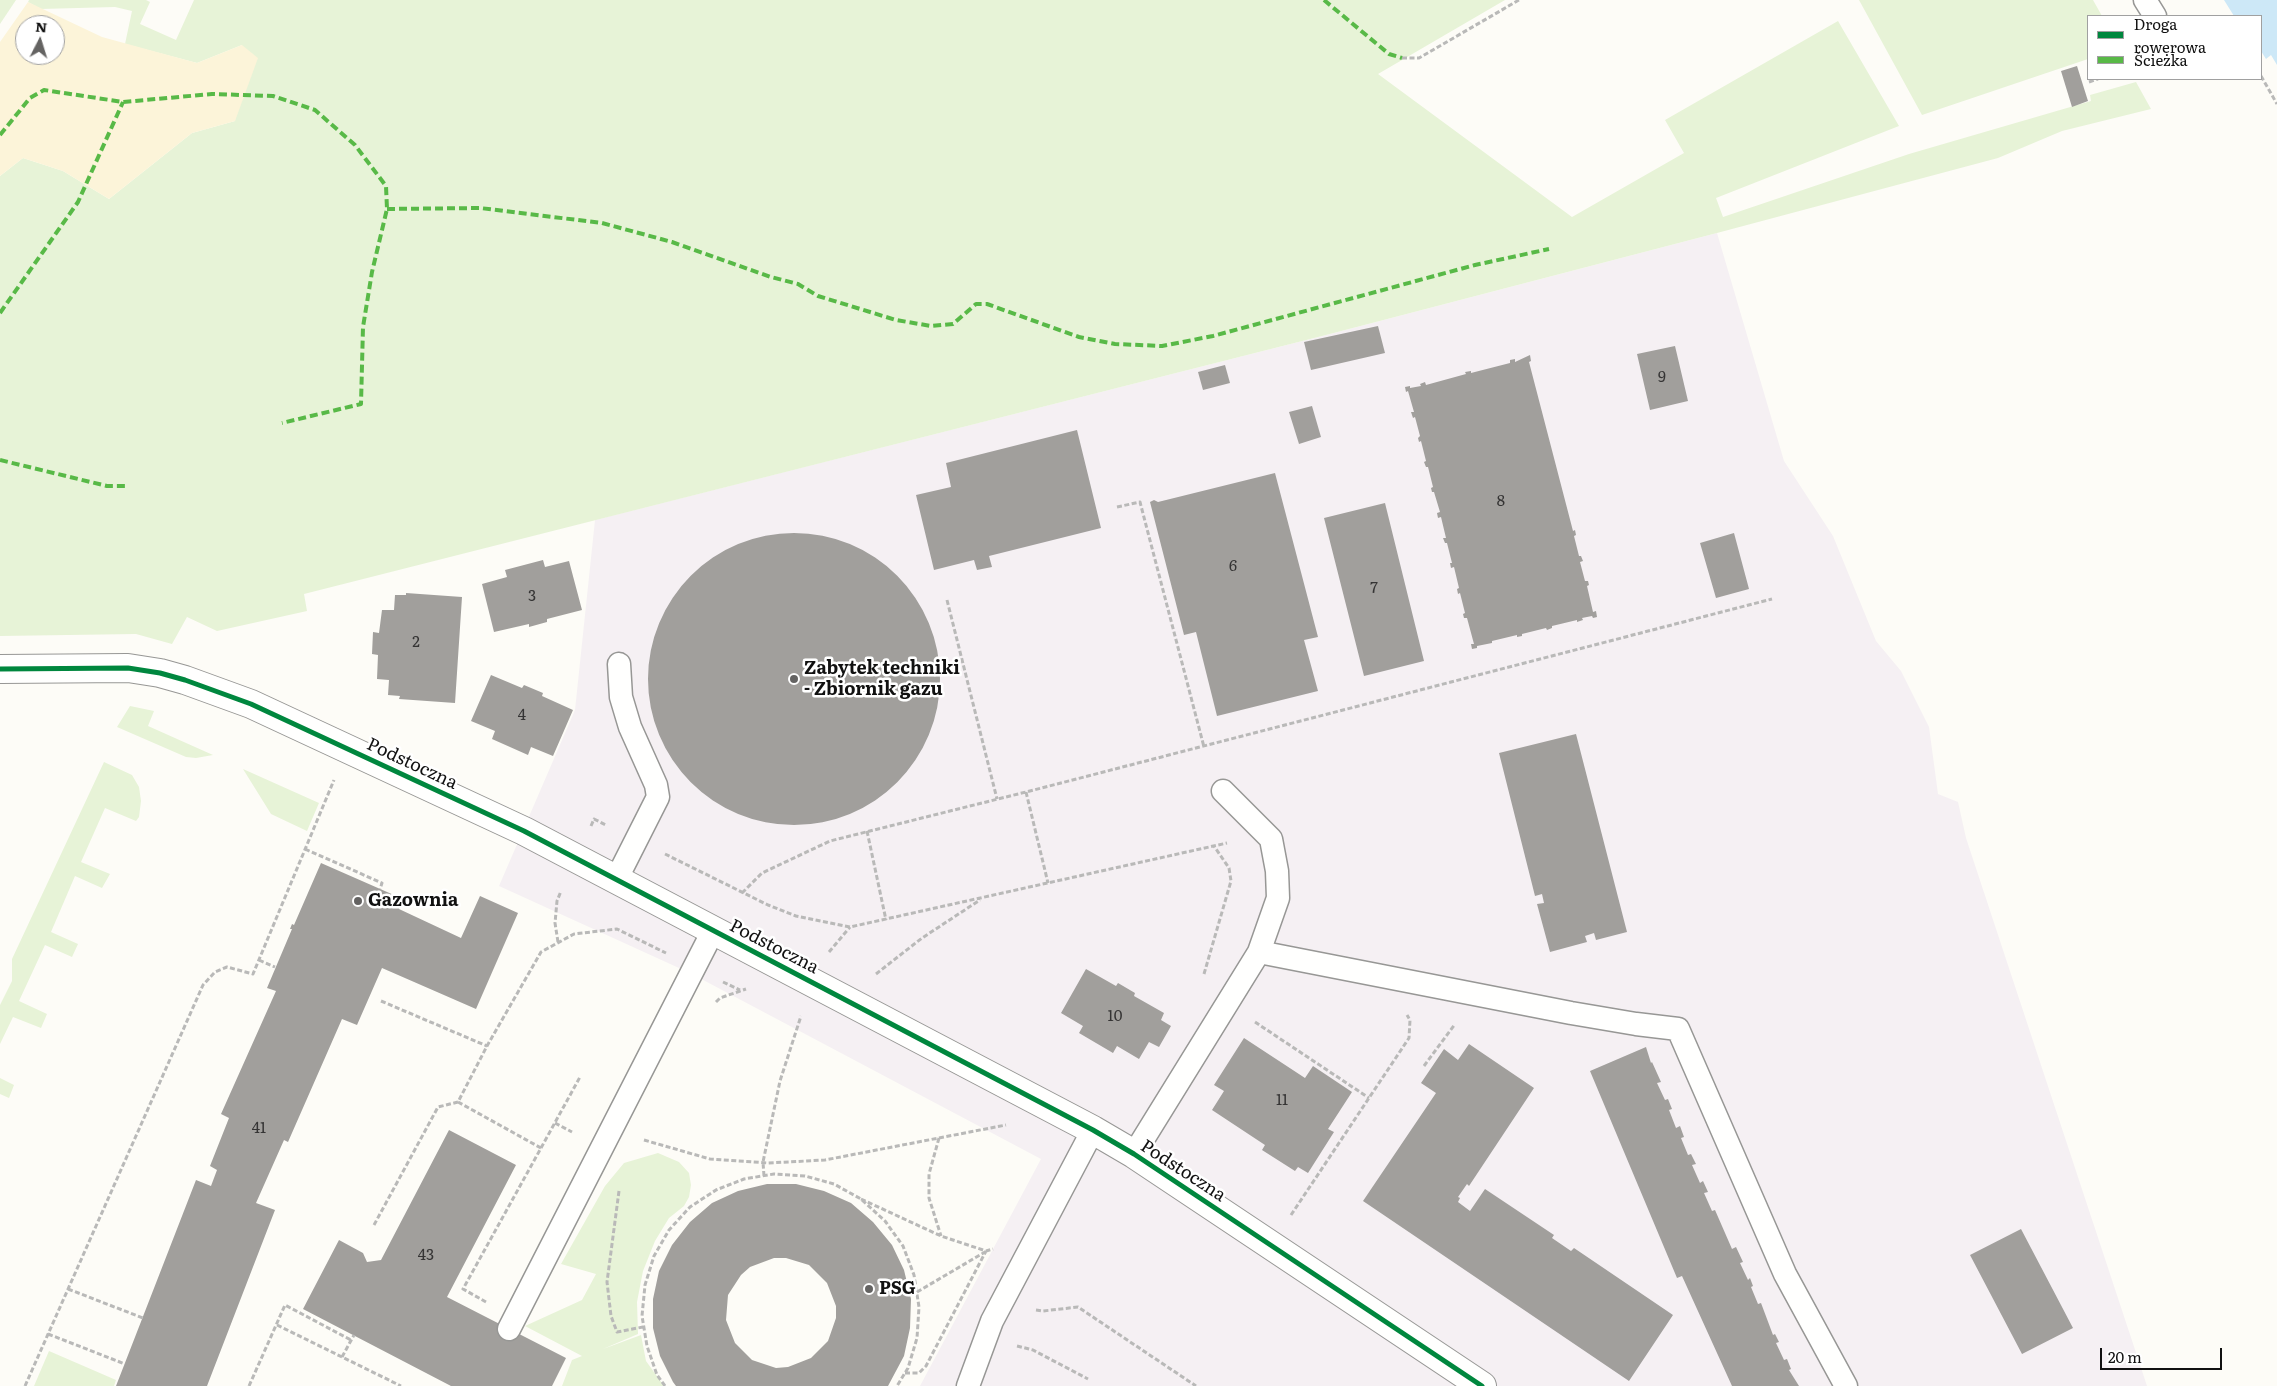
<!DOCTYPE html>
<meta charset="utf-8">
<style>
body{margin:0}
#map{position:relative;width:2277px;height:1386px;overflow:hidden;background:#fdfcf7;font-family:Literata,serif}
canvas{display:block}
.legend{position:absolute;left:2087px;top:15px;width:175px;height:65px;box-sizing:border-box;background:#fff;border:1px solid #a0a0a0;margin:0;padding:6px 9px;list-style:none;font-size:15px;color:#111}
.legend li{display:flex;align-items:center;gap:10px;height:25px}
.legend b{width:25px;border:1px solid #a0a0a0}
.north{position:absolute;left:15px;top:15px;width:50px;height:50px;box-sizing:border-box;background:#fff;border:1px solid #a0a0a0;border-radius:50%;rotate:5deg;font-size:14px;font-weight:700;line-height:20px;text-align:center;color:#111}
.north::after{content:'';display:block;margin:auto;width:18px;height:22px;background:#646362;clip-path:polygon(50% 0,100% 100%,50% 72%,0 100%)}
.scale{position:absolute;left:2100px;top:1348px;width:122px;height:22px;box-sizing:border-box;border:2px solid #111;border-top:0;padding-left:6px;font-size:15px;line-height:18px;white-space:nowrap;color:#111;-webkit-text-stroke:4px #fff;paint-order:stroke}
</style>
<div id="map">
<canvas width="2277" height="1386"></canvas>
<ul class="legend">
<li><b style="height:6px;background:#00873e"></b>Droga rowerowa</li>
<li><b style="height:6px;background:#58b947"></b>Ścieżka</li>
</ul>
<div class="north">N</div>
<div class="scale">20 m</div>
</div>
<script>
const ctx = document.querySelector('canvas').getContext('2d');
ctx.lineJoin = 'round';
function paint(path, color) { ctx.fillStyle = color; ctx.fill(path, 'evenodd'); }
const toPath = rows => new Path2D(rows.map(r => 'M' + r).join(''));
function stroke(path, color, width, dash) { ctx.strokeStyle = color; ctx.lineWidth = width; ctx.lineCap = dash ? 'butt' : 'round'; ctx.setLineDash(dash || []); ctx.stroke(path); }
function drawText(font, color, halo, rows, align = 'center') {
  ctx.font = font + ' Literata,serif'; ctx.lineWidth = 5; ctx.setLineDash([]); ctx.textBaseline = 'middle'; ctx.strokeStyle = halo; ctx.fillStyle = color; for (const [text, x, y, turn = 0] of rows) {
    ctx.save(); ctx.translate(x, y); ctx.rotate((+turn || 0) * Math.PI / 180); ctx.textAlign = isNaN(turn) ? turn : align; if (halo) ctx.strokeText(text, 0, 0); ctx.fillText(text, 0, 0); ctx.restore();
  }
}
paint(toPath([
 [1717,233,1784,461,1833,536,1876,641,1901,671,1929,727,1938,794,1958,802,1966,838,2147,1386,920,1386,1041,1159,690,973,499,886,575,710,595,520,1326,335]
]), '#f5f0f3');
paint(toPath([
 [0,0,16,0,0,24],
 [29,0,146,0,150,2,140,24,176,40,194,0,1505,0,1378,74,1572,217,1684,153,1665,120,1838,21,1899,126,1716,198,1723,217,1909,154,2091,101,2090,95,2136,82,2151,109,2062,131,1998,158,1717,233,1326,335,304,594,307,611,217,631,187,617,172,644,136,634,0,636,0,176,23,158,63,171,109,199,192,133,235,121,242,45,197,63,125,44,132,11,115,7,41,9,28,2],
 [1859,0,2093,0,2102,16,2088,16,2088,59,1922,115],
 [130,706,154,711,148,726,213,755,196,758,186,757,117,727],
 [104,762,132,775,139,787,141,801,139,817,136,821,105,808,81,862,110,874,102,888,75,876,51,932,78,944,72,957,45,945,19,1001,47,1014,41,1028,13,1017,0,1044,0,1005,12,981,12,959],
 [243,769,319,803,307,831,271,814],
 [0,1078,14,1085,9,1098,0,1094],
 [658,1153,679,1162,689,1173,691,1185,689,1197,684,1206,669,1218,655,1241,643,1271,637,1302,638,1334,603,1349,641,1335,646,1361,664,1386,562,1386,572,1360,582,1356,525,1326,582,1300,596,1274,561,1264,605,1186,624,1163],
 [49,1351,116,1380,114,1386,34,1386]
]), '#e7f3d7');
paint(toPath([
 [28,2,102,37,197,63,242,45,258,58,235,121,192,133,109,199,63,171,23,158,0,176,0,42],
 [25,25,55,25,55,55,25,55]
]), '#fcf4d9');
paint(toPath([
 [2224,0,2277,0,2277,65,2271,55,2266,59,2261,51,2261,16,2234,16]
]), '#cde8f7');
paint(toPath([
 [2077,66,2088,101,2072,107,2061,71],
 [1378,326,1385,353,1311,370,1304,342],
 [1675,346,1688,401,1650,410,1637,354],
 [1530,355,1531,361,1529,362,1573,531,1575,530,1576,535,1574,536,1579,556,1581,556,1583,561,1580,562,1585,581,1588,581,1589,585,1587,586,1593,612,1596,611,1597,617,1593,618,1592,616,1582,618,1583,620,1577,622,1577,620,1552,626,1552,628,1547,630,1546,628,1522,634,1522,636,1517,637,1517,635,1492,641,1492,643,1477,646,1477,648,1472,649,1471,644,1474,644,1467,618,1464,618,1463,614,1465,613,1460,593,1458,594,1457,589,1459,588,1454,567,1451,568,1450,563,1452,563,1447,543,1445,543,1443,538,1446,538,1441,517,1438,518,1437,513,1440,512,1434,492,1432,492,1431,488,1433,487,1428,467,1426,467,1424,462,1426,461,1421,441,1419,442,1418,438,1420,436,1415,417,1413,418,1411,412,1414,412,1408,391,1406,392,1405,387,1410,386,1410,388,1421,386,1420,384,1425,382,1426,385,1466,374,1465,372,1471,371,1471,373,1510,363,1510,360,1515,359,1515,362],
 [1225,365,1230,383,1203,390,1198,372],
 [1312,406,1321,437,1299,444,1289,412],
 [1077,430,1101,528,989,556,992,567,977,570,974,560,934,570,916,495,951,487,946,463],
 [1275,473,1318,637,1304,640,1318,691,1217,716,1196,632,1184,635,1150,502,1154,500,1158,502],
 [1385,503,1424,661,1364,676,1324,518],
 [1734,533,1749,589,1716,598,1700,543],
 '648 679a146 146 0 1 1 292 0a146 146 0 1 1-292 0Z',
 [543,560,545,567,569,561,582,610,547,619,547,622,529,627,529,624,494,632,482,584,507,577,505,570],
 [406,593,462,597,455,703,399,699,400,696,388,695,389,680,377,679,378,655,372,654,373,632,379,633,382,610,394,610,395,595,406,595],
 [491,675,522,688,524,685,543,693,542,696,573,710,553,756,531,747,528,755,492,739,495,731,471,721],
 [1576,734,1627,932,1596,940,1594,933,1585,936,1587,942,1550,952,1537,904,1544,903,1542,894,1535,896,1499,753],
 [321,863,403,899,399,909,461,938,480,896,518,913,476,1009,382,968,357,1025,342,1019,288,1142,284,1140,256,1203,275,1210,207,1386,116,1386,196,1180,211,1186,217,1170,210,1166,229,1118,221,1114,276,991,267,988,292,929,290,929,292,924,294,925],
 [1086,969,1116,986,1118,983,1135,993,1134,996,1164,1013,1161,1020,1171,1026,1159,1047,1149,1042,1139,1059,1117,1046,1113,1053,1079,1033,1083,1026,1061,1013],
 [1244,1038,1305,1078,1313,1066,1352,1092,1328,1129,1334,1132,1308,1173,1298,1167,1295,1171,1262,1150,1265,1145,1212,1110,1224,1091,1214,1085],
 [1469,1044,1534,1088,1469,1186,1467,1184,1458,1197,1460,1198,1458,1202,1470,1211,1485,1189,1554,1235,1552,1238,1571,1251,1574,1248,1673,1315,1629,1381,1363,1201,1436,1093,1421,1083,1444,1049,1458,1060],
 [1646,1047,1651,1063,1652,1062,1661,1082,1657,1083,1665,1100,1668,1099,1672,1109,1669,1110,1676,1128,1680,1126,1684,1137,1681,1138,1688,1155,1691,1154,1696,1164,1692,1165,1700,1183,1703,1181,1708,1192,1704,1193,1712,1211,1715,1210,1732,1249,1736,1247,1743,1262,1740,1263,1748,1280,1750,1278,1753,1286,1751,1287,1758,1304,1761,1303,1773,1335,1775,1334,1779,1342,1776,1343,1784,1360,1787,1359,1791,1369,1789,1370,1799,1386,1732,1386,1682,1276,1677,1278,1590,1071],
 [449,1130,516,1165,447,1297,566,1358,552,1386,451,1386,303,1309,339,1240,363,1253,367,1262,381,1260],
 [767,1184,796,1184,824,1191,851,1203,873,1222,892,1245,904,1270,911,1299,910,1328,904,1356,888,1386,676,1386,673,1382,660,1356,653,1328,653,1299,659,1271,672,1245,690,1222,712,1203,738,1191],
 [774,1258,786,1258,809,1265,827,1283,836,1306,836,1318,828,1341,811,1358,788,1367,776,1368,752,1360,735,1343,726,1320,728,1295,741,1275,750,1267],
 [2021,1229,2073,1328,2022,1354,1970,1255]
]), '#a19f9c');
const lane = toPath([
 [2145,0,2155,16],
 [616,880,658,797,656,785,630,727,621,697,619,664],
 [1259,952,1571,1013,1636,1024,1678,1029,1785,1274,1846,1386],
 [1134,1154,1259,952,1278,898,1277,871,1271,839,1223,791],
 [509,1329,713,931],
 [968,1386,992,1321,1093,1130]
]);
const street = toPath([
 [0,669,128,668,160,673,185,680,251,704,524,831,1093,1130,1134,1154,1482,1386]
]);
stroke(lane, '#979795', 25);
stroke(street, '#979795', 30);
stroke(toPath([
 [1402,58,1419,58,1519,0],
 [2261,76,2277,104],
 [2089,82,2098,79],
 [1117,507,1140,502,1204,747],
 [947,600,997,799],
 [1026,792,1048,883],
 [591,826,594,819,606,825],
 [867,831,886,920],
 [305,849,382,883,380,889],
 [665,854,768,905,796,916,850,927,1227,843],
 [742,893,762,873,830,841,1026,792,1772,599],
 [558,942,555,923,557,901,561,891],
 [829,952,850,927],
 [259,960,275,967],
 [876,974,922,938,980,900],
 [1204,974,1231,881,1229,868,1214,846],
 [723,982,740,990],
 [381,1001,487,1046],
 [716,1002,720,998,746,989],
 [1255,1022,1369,1098],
 [1424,1066,1455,1024],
 [555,1123,572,1132],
 [939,1138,929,1174,929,1198,941,1236],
 [644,1140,710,1159,768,1163,825,1160,1006,1125],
 [541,1148,580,1077],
 [764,1176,763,1162,780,1081,801,1016],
 [619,1191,607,1282,611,1316,617,1332,643,1327],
 [861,1199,941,1236,986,1251,993,1249],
 [1291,1215,1409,1038,1410,1020,1407,1015],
 [374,1225,438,1107,458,1102],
 [68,1289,143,1318],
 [917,1292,985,1252],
 [486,1302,463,1289,541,1148,458,1102,487,1046,541,952,574,934,617,929,666,953],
 [1036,1310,1043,1311,1078,1307,1196,1386],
 [277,1325,401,1386],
 [48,1334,125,1364],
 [1017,1346,1033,1350,1088,1379],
 [342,1357,354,1335],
 [905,1373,919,1373,926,1366,986,1251],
 [25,1386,203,985,215,972,227,967,253,974,334,780],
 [249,1386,285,1305,351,1340],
 [665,1386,657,1375,647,1346,642,1316,645,1285,654,1256,669,1230,690,1207,716,1190,744,1179,774,1174,805,1176,834,1184,861,1199,885,1221,903,1246,914,1275,919,1307,917,1338,908,1368,897,1386]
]), '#b9b9b8', 3, [5, 2.5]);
stroke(lane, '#fffffe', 22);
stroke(street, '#fffffe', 28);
stroke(toPath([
 [1324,0,1389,54,1402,58],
 [0,135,30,98,44,90,123,102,212,94,273,96,315,110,355,145,386,186,387,209,372,272,363,327,361,404,282,423],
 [387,209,480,208,602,223,672,242,771,277,798,284,818,296,896,320,931,326,953,324,976,304,987,304,1079,337,1115,344,1162,346,1213,336,1475,265,1549,249],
 [0,313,78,202,123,102],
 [0,460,107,486,125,486]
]), '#58b947', 4, [8, 4]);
stroke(toPath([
 [0,669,128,668,160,673,185,680,251,704,524,831,1093,1130,1134,1154,1482,1386]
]), '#00873e', 5);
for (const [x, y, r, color] of [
 [794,679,5,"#646362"],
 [358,901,5,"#646362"],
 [869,1289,5,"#646362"]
]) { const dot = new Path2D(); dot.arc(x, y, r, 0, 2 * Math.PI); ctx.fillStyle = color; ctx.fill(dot); stroke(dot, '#fff', 2); }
drawText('15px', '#353434', null, [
 ["9",1662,378],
 ["8",1501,502],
 ["6",1233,567],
 ["7",1374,589],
 ["3",532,597],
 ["2",416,643],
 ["4",522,716],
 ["10",1115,1017],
 ["11",1282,1101],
 ["41",259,1129],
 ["43",426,1256]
]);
drawText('bold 18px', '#111', '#fff', [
 ["Zabytek techniki",804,669],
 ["- Zbiornik gazu",804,690],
 ["Gazownia",368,901],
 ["PSG",879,1289]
], 'left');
drawText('18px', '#111', '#fff', [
 ["Podstoczna",412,764,25],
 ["Podstoczna",774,947,27],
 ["Podstoczna",1183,1171,33]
]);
</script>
